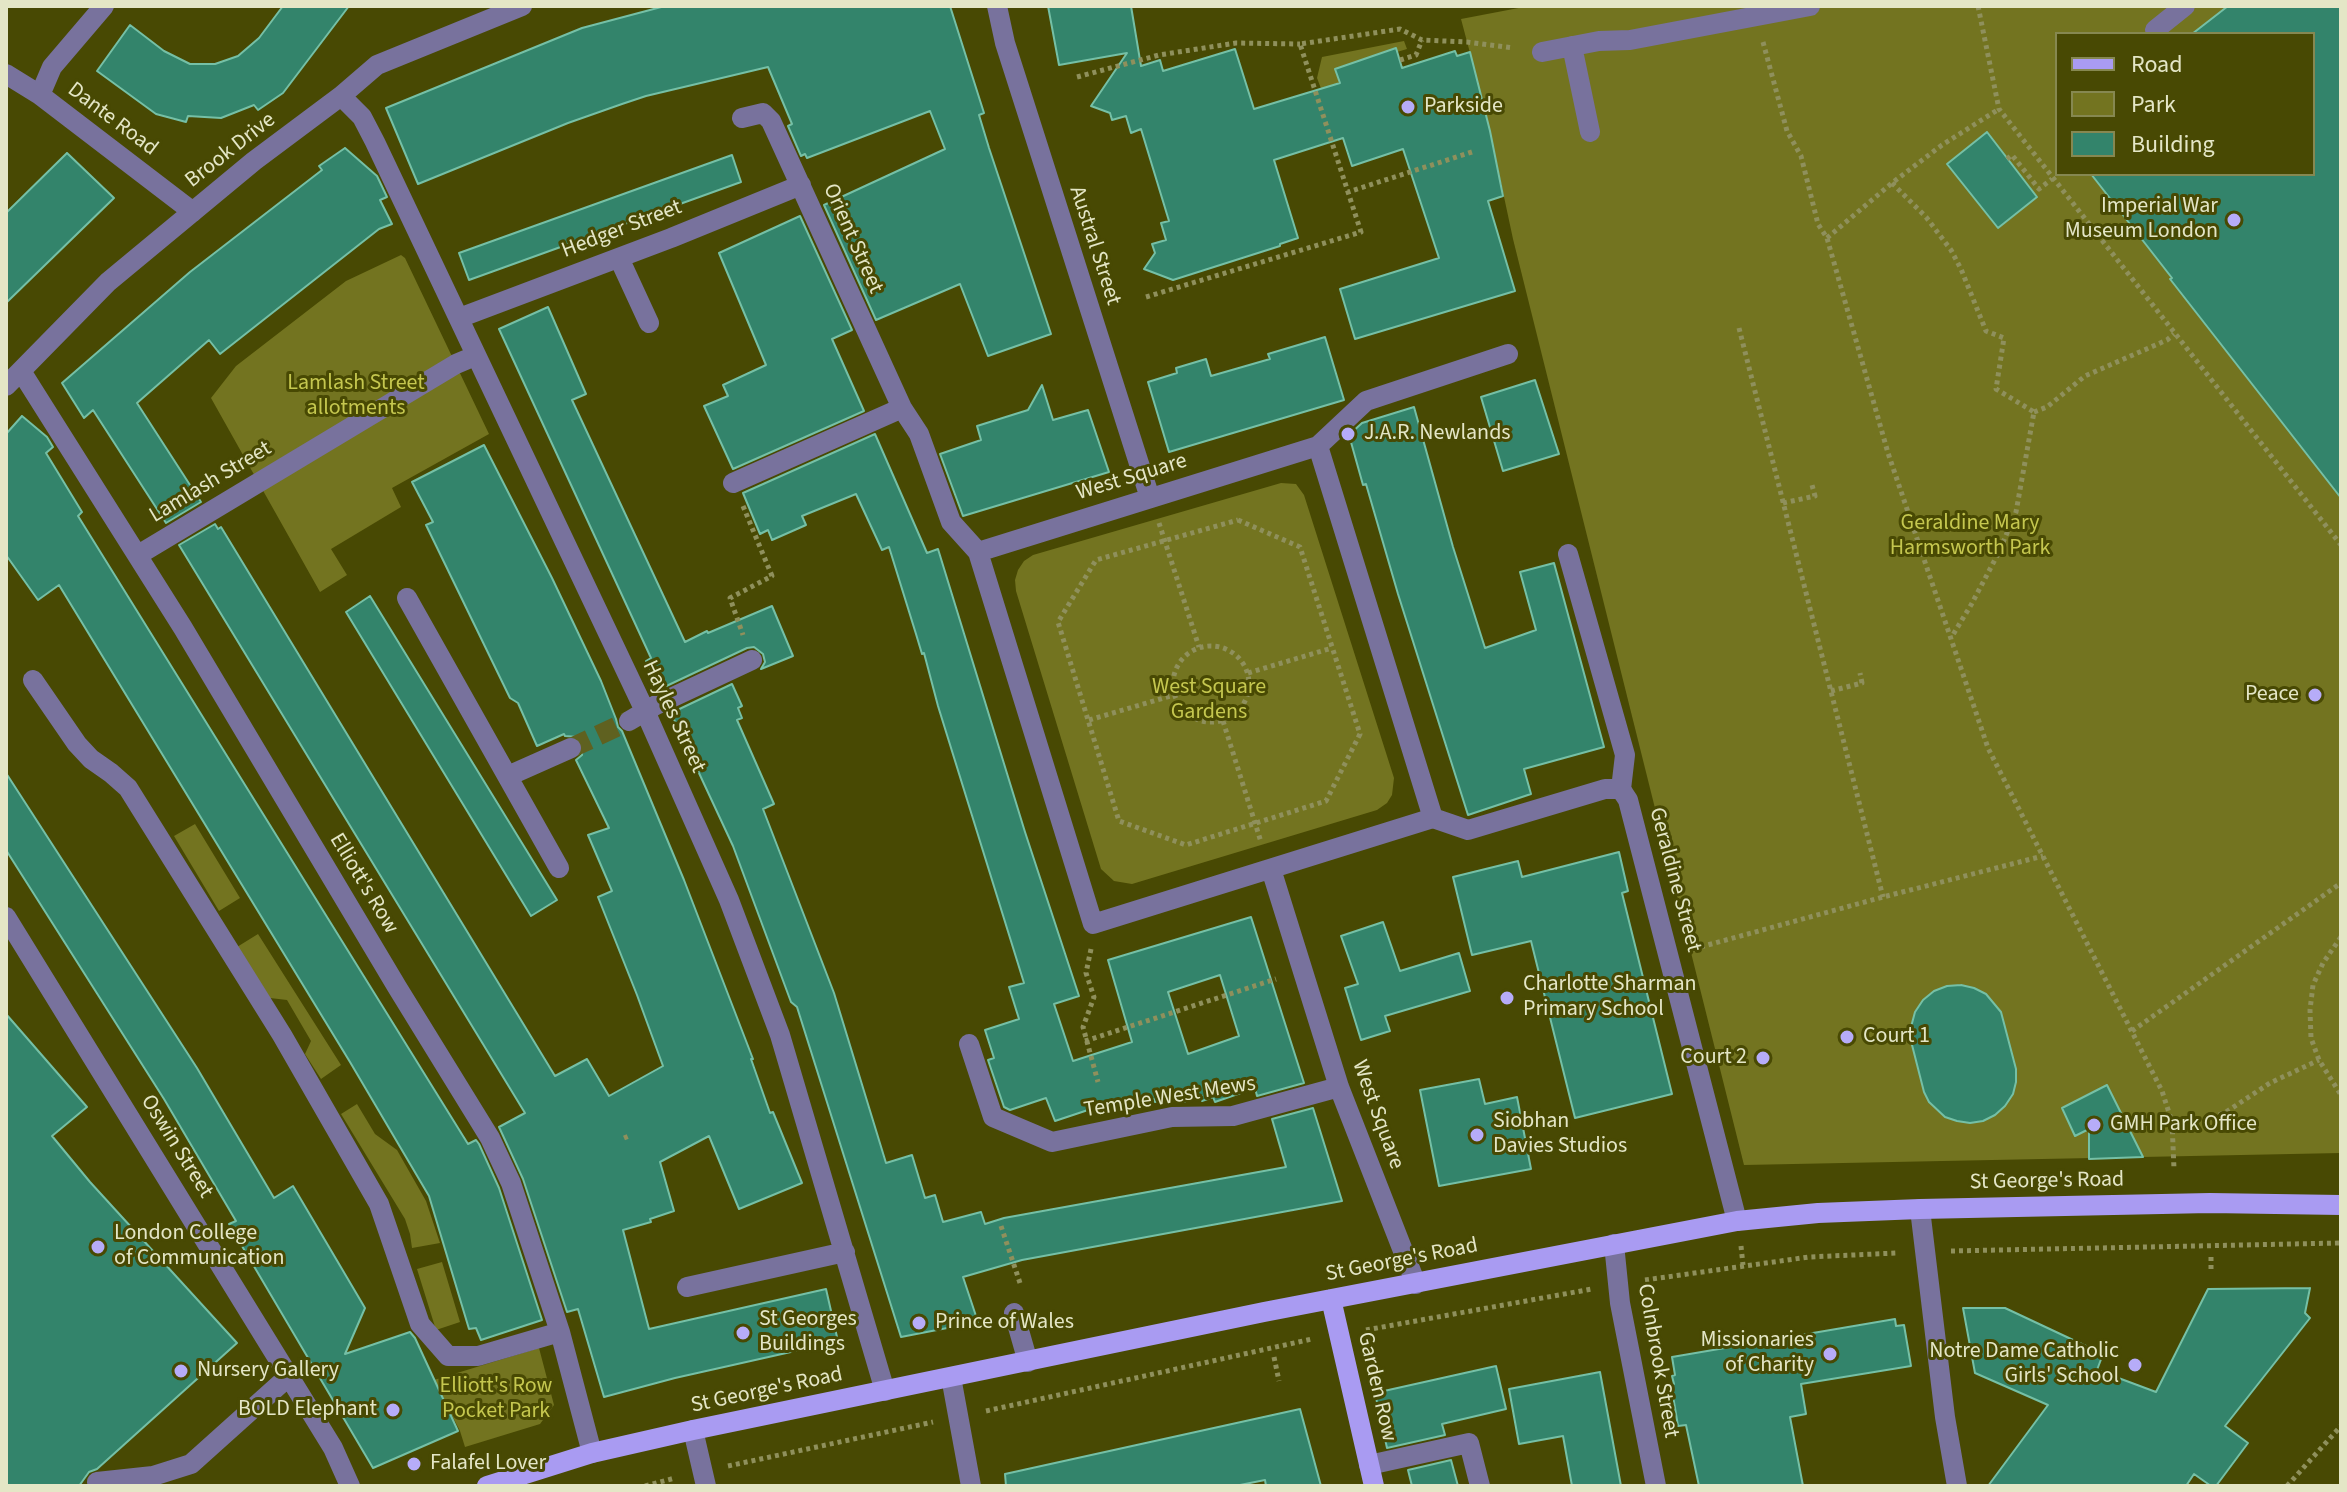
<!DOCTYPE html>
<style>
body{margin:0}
#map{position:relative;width:2347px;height:1492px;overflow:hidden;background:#484903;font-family:"Source Sans 3",sans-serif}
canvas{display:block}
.frame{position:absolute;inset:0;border:8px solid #e4e6c6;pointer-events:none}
.legend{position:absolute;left:2055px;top:32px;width:260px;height:144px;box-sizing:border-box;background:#484903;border:2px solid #868851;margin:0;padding:10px 14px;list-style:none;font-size:24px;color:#e4e6c6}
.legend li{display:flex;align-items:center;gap:16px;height:40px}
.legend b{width:40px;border:2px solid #868851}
</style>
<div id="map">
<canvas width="2347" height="1492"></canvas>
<div class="frame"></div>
<ul class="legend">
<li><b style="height:10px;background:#a99bf2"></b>Road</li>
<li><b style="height:22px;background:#737420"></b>Park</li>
<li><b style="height:22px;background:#33846b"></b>Building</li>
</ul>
</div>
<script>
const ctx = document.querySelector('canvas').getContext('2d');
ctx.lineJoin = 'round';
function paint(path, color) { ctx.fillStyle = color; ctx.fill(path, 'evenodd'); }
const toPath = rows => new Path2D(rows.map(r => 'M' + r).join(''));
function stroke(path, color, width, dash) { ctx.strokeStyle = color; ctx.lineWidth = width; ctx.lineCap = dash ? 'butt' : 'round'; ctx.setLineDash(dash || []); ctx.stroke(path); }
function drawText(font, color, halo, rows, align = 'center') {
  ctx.font = font + ' "Source Sans 3",sans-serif'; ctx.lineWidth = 6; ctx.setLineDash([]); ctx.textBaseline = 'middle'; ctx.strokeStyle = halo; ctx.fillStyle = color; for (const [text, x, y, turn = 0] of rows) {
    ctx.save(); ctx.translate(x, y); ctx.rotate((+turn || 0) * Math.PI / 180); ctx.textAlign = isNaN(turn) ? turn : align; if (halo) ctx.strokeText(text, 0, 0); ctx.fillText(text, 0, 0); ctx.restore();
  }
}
paint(toPath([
 [1529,6,2341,6,2341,1153,1744,1165,1513,239,1487,117,1461,19],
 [2057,34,2313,34,2313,174,2057,174],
 [1404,41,1407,49,1397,52,1396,49,1335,69,1341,88,1325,99,1317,78,1322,57],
 [401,255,405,258,489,434,392,488,401,507,331,549,347,575,320,592,211,398,236,366,346,281],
 [1281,483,1296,484,1304,495,1394,778,1392,795,1387,803,1377,810,1132,884,1114,881,1101,869,1016,591,1015,580,1018,570,1024,561,1033,555],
 [195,824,240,898,219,911,174,836],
 [258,934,341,1065,321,1079,305,1054,311,1041,287,1000,270,998,237,947],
 [357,1104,375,1134,397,1150,426,1201,440,1243,412,1248,410,1234,405,1219,341,1114],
 [442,1262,460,1322,436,1330,417,1269],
 [539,1348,554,1405,540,1424,465,1447,460,1431,434,1380]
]), '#737420');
const building = toPath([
 [283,6,349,6,283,93,258,110,254,105,221,118,188,116,186,122,156,114,97,71,130,25,164,51,190,64,215,64,238,56,259,38,283,6],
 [665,6,950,6,984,113,979,115,989,148,1051,334,988,356,960,284,876,320,824,205,945,149,930,111,807,158,805,154,801,156,788,126,792,124,768,67,646,96,622,104,568,123,418,184,386,108,582,28,665,6],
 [1048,6,1131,6,1141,66,1160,60,1163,71,1235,49,1254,109,1340,83,1335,69,1396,48,1402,68,1455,51,1457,56,1470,52,1490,131,1503,196,1488,201,1515,291,1355,339,1340,289,1439,258,1403,149,1352,166,1343,138,1274,160,1298,238,1280,244,1280,246,1173,280,1144,269,1155,253,1152,244,1166,240,1161,223,1169,221,1141,129,1131,133,1126,116,1112,120,1110,113,1091,106,1127,53,1059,65,1048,6],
 [2228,6,2341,6,2341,498,2170,279,2172,278,2091,174,2313,174,2313,34,2192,34,2228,6],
 [1987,132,2037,197,1998,228,1947,164,1987,132],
 [345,148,377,176,387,197,380,200,392,224,379,229,220,354,209,340,137,403,201,502,166,523,93,410,84,418,62,383,190,272,322,170,319,166,345,148],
 [67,153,114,198,6,303,6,213,67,153],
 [732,155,741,182,469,280,459,253,732,155],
 [800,216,852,330,832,339,864,411,733,469,704,406,728,396,723,385,766,365,719,253,800,216],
 [548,307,586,394,572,400,685,642,707,631,708,633,772,606,793,656,761,669,765,662,763,654,754,647,747,648,660,689,646,661,651,658,499,329,548,307],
 [1325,337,1344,400,1169,452,1148,382,1177,373,1176,368,1206,359,1211,376,1270,359,1268,354,1325,337],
 [1535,380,1559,454,1503,471,1481,397,1535,380],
 [1042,385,1053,420,1088,410,1109,472,963,516,940,454,981,440,977,426,1028,410,1042,385],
 [1414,407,1453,547,1485,648,1536,630,1520,572,1554,563,1604,747,1524,769,1531,794,1468,815,1398,594,1366,484,1363,485,1349,435,1362,423,1414,407],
 [22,416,47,437,53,447,46,453,82,512,78,516,468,1144,476,1140,479,1144,499,1188,542,1320,481,1340,476,1328,469,1329,429,1196,350,1062,59,585,38,600,6,555,6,434,22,416],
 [875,434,927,553,938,549,1025,832,1079,996,1054,1004,1073,1061,1132,1042,1108,960,1251,917,1304,1083,1257,1096,1255,1088,1215,1102,1213,1097,1202,1101,1202,1096,1184,1102,1183,1098,1173,1101,1172,1097,1155,1102,1154,1099,1142,1103,1141,1097,1126,1102,1124,1098,1055,1121,1046,1098,1010,1110,1004,1107,988,1060,994,1058,985,1030,1019,1019,1009,987,1024,983,938,706,924,653,922,654,916,634,889,547,882,550,856,494,802,516,806,525,772,540,768,530,760,534,743,493,875,434],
 [1220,975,1239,1036,1188,1054,1168,992,1220,975],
 [484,445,552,578,601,681,616,719,618,727,622,731,684,880,753,1059,751,1059,770,1113,773,1112,802,1183,739,1209,709,1136,660,1162,674,1211,650,1219,651,1222,623,1230,649,1329,826,1289,837,1337,821,1341,822,1345,675,1378,604,1397,578,1309,567,1312,523,1179,499,1127,525,1113,179,545,215,524,218,529,221,527,555,1076,587,1059,609,1096,663,1066,637,995,598,897,612,891,588,835,609,828,576,760,582,755,583,743,578,737,565,736,564,734,537,746,518,703,510,698,426,525,433,522,412,482,484,445],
 [370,596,557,900,531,916,346,612,370,596],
 [732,684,742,706,738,708,742,718,737,720,774,804,763,809,834,993,886,1163,912,1155,925,1198,935,1195,943,1222,981,1212,985,1224,1004,1218,1286,1167,1272,1119,1313,1108,1342,1201,1022,1260,963,1277,978,1322,901,1337,797,1007,791,1002,733,846,671,713,732,684],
 [6,773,197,1068,274,1198,293,1186,365,1308,345,1354,410,1332,415,1338,458,1431,373,1468,229,1224,236,1221,164,1099,6,850,6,773],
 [1619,852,1628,891,1622,893,1672,1094,1575,1118,1531,941,1472,955,1453,877,1518,861,1522,877,1619,852],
 [1383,922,1400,971,1459,953,1470,991,1385,1016,1390,1031,1361,1040,1345,988,1358,984,1341,936,1383,922],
 [1961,985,1974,988,1986,994,2001,1012,2016,1069,2016,1082,2013,1094,2005,1106,1995,1115,1983,1121,1970,1123,1957,1121,1945,1117,1929,1102,1924,1092,1911,1041,1911,1027,1915,1012,1923,1000,1934,991,1947,986,1961,985],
 [6,1014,87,1107,52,1136,90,1182,237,1343,97,1469,89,1472,79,1486,6,1486,6,1014],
 [1479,1079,1485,1104,1517,1097,1531,1169,1439,1186,1420,1090,1479,1079],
 [2107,1085,2143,1157,2089,1159,2089,1129,2075,1136,2062,1108,2107,1085],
 [2310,1288,2305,1313,2310,1318,2225,1426,2248,1443,2216,1486,2211,1486,2194,1474,2186,1486,1988,1486,2048,1405,1975,1373,1963,1308,2005,1308,2103,1354,2097,1370,2156,1392,2208,1289,2310,1288],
 [1895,1319,1896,1326,1904,1325,1911,1366,1801,1384,1806,1414,1790,1417,1803,1486,1699,1486,1686,1425,1678,1426,1671,1384,1674,1384,1672,1376,1675,1375,1672,1357,1895,1319],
 [1496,1366,1506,1409,1442,1424,1445,1435,1387,1448,1375,1393,1496,1366],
 [1600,1372,1621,1486,1572,1486,1563,1436,1519,1444,1509,1389,1600,1372],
 [1300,1409,1321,1486,1266,1486,1265,1480,1235,1486,1006,1486,1005,1474,1300,1409],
 [1451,1460,1458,1486,1412,1486,1408,1470,1451,1460]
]);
paint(building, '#33846b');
stroke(building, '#75c0a6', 2);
stroke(toPath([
 [571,748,629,721]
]), '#5f6120', 20, [20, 10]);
stroke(toPath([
 [1978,6,1999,109,2341,545],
 [1763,42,1787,131,1801,156,1818,224,1827,238,1888,453,1988,748,2162,1091,2172,1122,2174,1169],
 [1400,60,1416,55,1422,40],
 [1077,77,1159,55,1236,43,1300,44],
 [1472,152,1348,192,1300,44,1400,29,1422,40,1467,42,1514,48],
 [2007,159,2012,155,2039,189,2052,179],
 [1892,183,1926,217,1951,250,1961,269,1986,331,2004,338,1996,389,2034,412,2016,512,1998,554,1971,605,1951,638],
 [1827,238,1892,183,1942,145,1999,109],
 [1146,297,1361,232,1348,192],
 [1739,328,1883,897],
 [2034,412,2047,407,2085,376,2167,340,2174,334],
 [1783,503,1815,496,1812,485],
 [743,506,772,576,730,598,743,635],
 [1238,520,1300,547,1360,734,1326,801,1186,845,1119,821,1058,622,1096,560,1238,520],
 [1159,523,1199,647],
 '1173 684a38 38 0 1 1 76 0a38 38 0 1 1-76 0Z',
 [1248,673,1332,648],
 [1831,691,1862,683,1860,673],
 [1089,720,1174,695],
 [1223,721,1261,842],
 [2341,937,2323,963,2313,985,2310,1010,2311,1038,2319,1060,2341,1095],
 [1091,949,1086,973,1094,997,1083,1027,1098,1082],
 [1693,949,1883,897,2043,856],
 [2132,1031,2341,883],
 [1085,1041,1276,979],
 [2172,1122,2207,1120,2226,1112,2270,1083,2319,1060],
 [624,1138,631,1135],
 [1001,1226,1021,1286],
 [1741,1246,1743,1265],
 [1951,1251,2341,1243],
 [2211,1257,2211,1271],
 [1645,1280,1809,1257,1897,1253],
 [1366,1330,1592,1289],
 [1274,1357,1279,1381],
 [986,1411,1312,1339],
 [728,1466,933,1422],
 [645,1486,675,1478],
 [2287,1486,2341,1426]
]), '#8f905c', 5, [4, 4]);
stroke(toPath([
 [997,6,1005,43,1036,140,1150,498],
 [2155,30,2185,6],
 [1572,46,1590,132],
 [1542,52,1599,41,1630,40,1810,6],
 [6,74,40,95,193,212],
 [40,95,52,67,104,6],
 [341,96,362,117,375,142,645,711,729,900,780,1035,885,1391],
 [742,118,763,113,771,121,902,408,919,434,951,522,978,552],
 [619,258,649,323],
 [459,318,671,238,801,185],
 [21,371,183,628,397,987,490,1138,511,1183,560,1332,592,1453],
 [6,386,108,282,254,161,341,96,377,65,522,6],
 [1318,446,1433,818,1093,924,978,552,1318,446],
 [1318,446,1366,401,1508,354],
 [733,483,902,408],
 [1568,554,1625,755,1621,789],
 [138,555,456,364,475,356],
 [407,598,559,868],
 [33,680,77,744,91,759,111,773,128,788,282,1035,379,1204,420,1324,448,1356,478,1356,560,1332],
 [629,721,656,705,752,660],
 [508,776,571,748],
 [1433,818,1468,830,1605,789,1621,789,1624,794,1628,800,1737,1221],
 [1271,869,1339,1087,1416,1284],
 [6,917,333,1448,350,1486],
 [969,1044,993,1117,1052,1142,1172,1117,1233,1116,1339,1087],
 [1920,1209,1945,1417,1957,1486],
 [1614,1244,1620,1303,1656,1486],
 [687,1287,845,1252],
 [1014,1313,1028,1362],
 [951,1377,971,1486],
 [693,1430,706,1486],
 [1369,1465,1469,1443,1480,1486],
 [97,1482,153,1476,191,1464,289,1376]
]), '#78729d', 20);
stroke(toPath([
 [1331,1299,1374,1486],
 [487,1486,592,1453,693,1430,1264,1312,1737,1221,1818,1213,1920,1209,2210,1203,2341,1205]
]), '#a99bf2', 20);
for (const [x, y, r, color] of [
 [1408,107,8,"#b6acf8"],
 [2234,220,8,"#b6acf8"],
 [1348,434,8,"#b6acf8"],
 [2315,695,8,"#b6acf8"],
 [1507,998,8,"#b6acf8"],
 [1847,1037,8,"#b6acf8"],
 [1763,1058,8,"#b6acf8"],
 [2094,1125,8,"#b6acf8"],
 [1477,1135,8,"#b6acf8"],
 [98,1247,8,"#b6acf8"],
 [919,1323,8,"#b6acf8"],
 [743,1333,8,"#b6acf8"],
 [1830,1354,8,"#b6acf8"],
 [2135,1365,8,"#b6acf8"],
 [181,1371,8,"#b6acf8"],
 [393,1410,8,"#b6acf8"],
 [414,1464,8,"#b6acf8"]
]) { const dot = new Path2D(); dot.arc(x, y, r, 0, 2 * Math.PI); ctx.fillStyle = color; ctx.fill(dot); stroke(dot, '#484903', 3); }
drawText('22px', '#e4e6c6', '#484903', [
 ["Parkside",1424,107],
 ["Imperial War",2218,207,"right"],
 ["Museum London",2218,232,"right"],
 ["J.A.R. Newlands",1364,434],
 ["Peace",2299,695,"right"],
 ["Charlotte Sharman",1523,985],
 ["Primary School",1523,1010],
 ["Court 1",1863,1037],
 ["Court 2",1747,1058,"right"],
 ["Siobhan",1493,1122],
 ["Davies Studios",1493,1147],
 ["GMH Park Office",2110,1125],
 ["London College",114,1234],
 ["of Communication",114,1259],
 ["St Georges",759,1320],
 ["Buildings",759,1345],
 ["Prince of Wales",935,1323],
 ["Missionaries",1814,1341,"right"],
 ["of Charity",1814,1366,"right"],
 ["Notre Dame Catholic",2119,1352,"right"],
 ["Girls' School",2119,1377,"right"],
 ["Nursery Gallery",197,1371],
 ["BOLD Elephant",377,1410,"right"],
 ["Falafel Lover",430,1464]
], 'left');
drawText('22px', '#e4e6c6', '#484903', [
 ["Dante Road",112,120,37],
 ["Brook Drive",231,151,-38],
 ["Hedger Street",622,230,-21],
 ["Orient Street",852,239,66],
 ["Austral Street",1094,246,72],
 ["West Square",1132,478,-17],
 ["Lamlash Street",211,483,-31],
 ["Hayles Street",673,717,65],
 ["Geraldine Street",1674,880,75],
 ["Elliott's Row",363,884,59],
 ["Temple West Mews",1170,1098,-9],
 ["West Square",1377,1115,70],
 ["Oswin Street",176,1147,58],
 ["St George's Road",2047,1182,-1],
 ["St George's Road",1402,1261,-11],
 ["Colnbrook Street",1657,1361,80],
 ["Garden Row",1376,1387,77],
 ["St George's Road",767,1391,-12]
]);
drawText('22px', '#c5c74f', '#484903', [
 ["Lamlash Street",356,384],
 ["allotments",356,409],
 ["Geraldine Mary",1970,524],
 ["Harmsworth Park",1970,549],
 ["West Square",1209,688],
 ["Gardens",1209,713],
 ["Elliott's Row",496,1387],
 ["Pocket Park",496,1412]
]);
</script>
